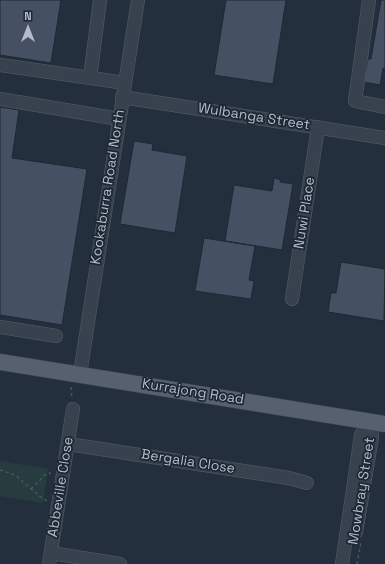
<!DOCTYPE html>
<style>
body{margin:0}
#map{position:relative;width:385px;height:564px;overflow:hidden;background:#242f3e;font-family:"Space Grotesk",sans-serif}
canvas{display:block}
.north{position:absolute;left:8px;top:8px;width:40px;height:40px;-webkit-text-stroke:3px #1d2633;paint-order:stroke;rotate:0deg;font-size:11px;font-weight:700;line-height:16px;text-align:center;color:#b4bcc9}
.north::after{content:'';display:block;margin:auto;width:14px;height:18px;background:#b4bcc9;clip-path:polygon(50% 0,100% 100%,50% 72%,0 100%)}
</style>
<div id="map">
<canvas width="385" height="564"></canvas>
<div class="north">N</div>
</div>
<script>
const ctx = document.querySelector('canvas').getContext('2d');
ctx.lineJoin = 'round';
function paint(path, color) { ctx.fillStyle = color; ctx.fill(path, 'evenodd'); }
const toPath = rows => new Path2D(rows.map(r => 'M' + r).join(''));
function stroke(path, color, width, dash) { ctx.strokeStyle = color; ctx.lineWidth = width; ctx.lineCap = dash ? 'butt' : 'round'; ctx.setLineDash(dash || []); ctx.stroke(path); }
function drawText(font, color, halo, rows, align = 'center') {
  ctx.font = font + ' "Space Grotesk",sans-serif'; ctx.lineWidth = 3.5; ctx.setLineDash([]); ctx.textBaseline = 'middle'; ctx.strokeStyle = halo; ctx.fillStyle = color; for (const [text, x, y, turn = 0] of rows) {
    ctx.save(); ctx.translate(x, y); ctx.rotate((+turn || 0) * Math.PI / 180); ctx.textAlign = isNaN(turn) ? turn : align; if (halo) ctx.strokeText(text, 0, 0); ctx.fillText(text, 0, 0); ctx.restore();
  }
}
paint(toPath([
 [0,461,48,469,43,503,0,496]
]), '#263c3f');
const building = toPath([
 [0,0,61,0,51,63,0,55,0,0],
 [226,0,286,0,273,84,214,75,226,0],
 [381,0,385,0,385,68,383,68,380,85,364,82,368,59,371,59,381,0],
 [0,107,19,110,12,158,87,169,62,325,0,315,0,107],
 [134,141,153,144,152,150,187,156,175,233,120,224,134,141],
 [274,178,281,180,280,182,293,184,282,250,225,241,234,185,272,191,274,178],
 [204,238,255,246,249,280,254,281,251,299,195,291,204,238],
 [341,262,385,269,384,321,328,312,331,293,336,293,341,262]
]);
paint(building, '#455162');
stroke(building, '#1f2835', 1);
const minor = toPath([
 [369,0,355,101,385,107],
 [0,65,125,83],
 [90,78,100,0],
 [122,97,385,138],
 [0,99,119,119],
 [292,299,318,127],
 [0,327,56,336],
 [80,374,138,0],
 [68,444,289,478,307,483],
 [356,532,372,437,370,421],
 [51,553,120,564],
 [49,564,73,409],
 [342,564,361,435,370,421]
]);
const major = toPath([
 [0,362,385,424]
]);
stroke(minor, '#565f6c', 14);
stroke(major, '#414a57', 17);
stroke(toPath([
 [71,387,72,399],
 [0,470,15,475,43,499,48,501],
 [31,489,46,474,51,473],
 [357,564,361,542]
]), '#44595c', 1.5, [3, 3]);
stroke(minor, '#38414e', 13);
stroke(major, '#56606e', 16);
drawText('14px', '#b4bcc9', '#1d2633', [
 ["Wulbanga Street",254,117,9],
 ["Kookaburra Road North",108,187,-81],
 ["Nuwi Place",305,213,-81],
 ["Kurrajong Road",193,392,9],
 ["Bergalia Close",188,462,9],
 ["Abbeville Close",61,487,-81],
 ["Mowbray Street",362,491,-81]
]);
</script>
